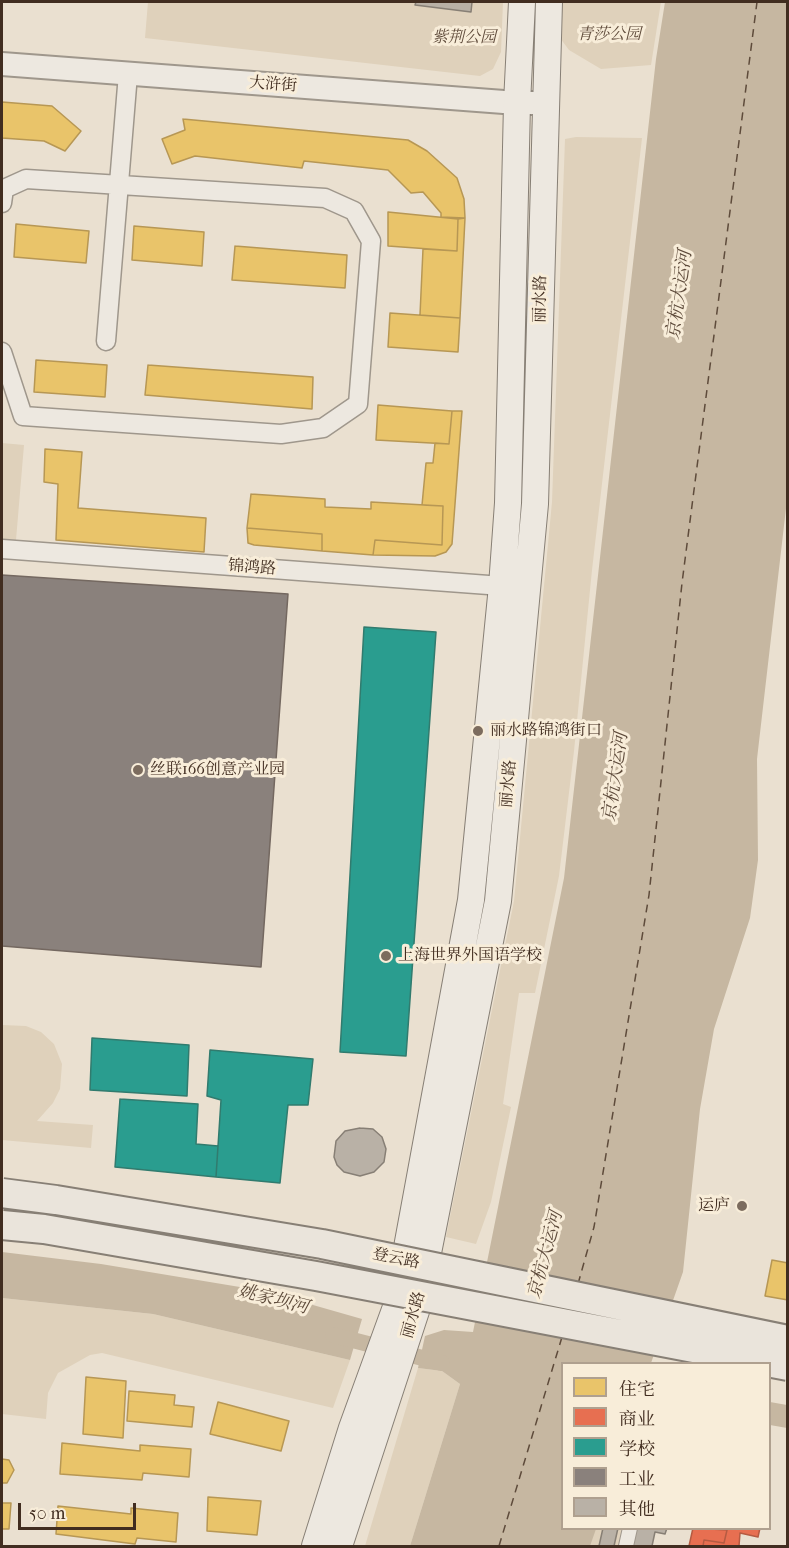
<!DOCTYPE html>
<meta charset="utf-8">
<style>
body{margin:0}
#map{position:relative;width:789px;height:1548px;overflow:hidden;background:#eae0d0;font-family:"IM FELL French Canon","Noto Serif SC",serif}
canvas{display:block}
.frame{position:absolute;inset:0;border:3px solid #412d20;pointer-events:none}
.legend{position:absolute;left:561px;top:1362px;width:210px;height:168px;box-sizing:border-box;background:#f8edd9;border:2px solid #afa08f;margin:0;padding:8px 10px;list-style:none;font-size:18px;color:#412d20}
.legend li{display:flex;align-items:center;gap:12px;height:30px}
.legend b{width:30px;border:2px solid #afa08f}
.scale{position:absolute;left:18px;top:1503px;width:118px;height:27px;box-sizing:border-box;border:3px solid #412d20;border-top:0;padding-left:8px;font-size:18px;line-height:21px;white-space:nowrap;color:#412d20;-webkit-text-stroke:4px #f8edd9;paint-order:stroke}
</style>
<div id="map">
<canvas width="789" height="1548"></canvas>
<div class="frame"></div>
<ul class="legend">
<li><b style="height:16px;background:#e9c46a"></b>住宅</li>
<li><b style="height:16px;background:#e76f51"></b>商业</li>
<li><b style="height:16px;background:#2a9d8f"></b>学校</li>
<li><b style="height:16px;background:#8a817c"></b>工业</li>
<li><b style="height:16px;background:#b9b1a6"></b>其他</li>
</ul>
<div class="scale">50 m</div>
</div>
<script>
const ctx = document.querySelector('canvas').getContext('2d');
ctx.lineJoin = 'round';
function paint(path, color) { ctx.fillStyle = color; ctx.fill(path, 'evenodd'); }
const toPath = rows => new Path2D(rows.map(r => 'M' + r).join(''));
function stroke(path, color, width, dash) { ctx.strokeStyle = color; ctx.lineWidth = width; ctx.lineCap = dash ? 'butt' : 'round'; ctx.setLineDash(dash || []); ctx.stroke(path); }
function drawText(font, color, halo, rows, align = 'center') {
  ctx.font = font + ' "IM FELL French Canon","Noto Serif SC",serif'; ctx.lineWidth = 6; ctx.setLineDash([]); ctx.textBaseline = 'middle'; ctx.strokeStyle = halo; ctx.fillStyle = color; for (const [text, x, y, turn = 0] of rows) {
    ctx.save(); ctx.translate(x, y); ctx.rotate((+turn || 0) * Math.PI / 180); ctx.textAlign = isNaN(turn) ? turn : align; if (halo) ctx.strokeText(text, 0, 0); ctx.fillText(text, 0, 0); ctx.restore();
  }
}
paint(toPath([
 [148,2,503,2,501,52,493,69,480,76,145,38],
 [558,2,661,2,651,65,601,69,569,50,557,34],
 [576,137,642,138,592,570,574,751,559,876,535,993,519,993,503,1104,511,1107,491,1202,476,1244,446,1237,514,901,552,502,565,139],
 [2,443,24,445,16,540,2,539],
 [2,1025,26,1026,41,1032,54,1044,62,1064,60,1089,53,1103,37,1121,93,1125,91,1148,2,1140],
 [2,1298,153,1314,350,1360,333,1408,102,1353,90,1355,58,1373,48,1393,46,1419,2,1414],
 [418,1368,442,1371,460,1384,410,1546,365,1546],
 [595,1529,630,1529,626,1546,589,1546]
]), '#dfd1bb');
paint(toPath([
 [665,2,787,2,788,491,757,759,758,860,750,918,714,1029,700,1109,683,1272,651,1363,562,1364,562,1528,596,1529,590,1546,410,1546,460,1384,442,1371,418,1368,425,1336,444,1330,473,1332,564,878,656,59],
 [2,1252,101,1264,264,1291,362,1319,350,1360,153,1314,2,1298],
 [770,1402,787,1405,787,1428,770,1425]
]), '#c6b7a1');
const homes = toPath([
 [2,102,52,106,81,131,65,151,44,141,2,138,2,102],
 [183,119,408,140,427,151,457,178,464,199,465,218,441,217,441,213,423,192,411,193,388,170,304,161,302,168,195,156,172,164,162,139,185,130,183,119],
 [388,212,458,219,457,251,388,246,388,212],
 [465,218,460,318,420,315,423,249,457,251,458,219,465,218],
 [16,224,89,231,86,263,14,257,16,224],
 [134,226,204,232,202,266,132,260,134,226],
 [235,246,347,255,345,288,232,280,235,246],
 [390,313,460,318,458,352,388,347,390,313],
 [36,360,107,365,105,397,34,392,36,360],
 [148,365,313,377,312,409,145,395,148,365],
 [378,405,452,411,449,444,376,440,378,405],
 [452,411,462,411,452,544,446,552,435,556,373,555,375,540,442,545,443,506,422,505,426,463,433,463,435,443,449,444,452,411],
 [45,449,82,452,78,508,206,518,204,552,56,540,58,484,44,482,45,449],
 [251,494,325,499,325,507,371,509,371,502,443,506,442,545,375,540,373,555,322,551,322,534,247,528,251,494],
 [247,528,322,534,322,551,254,545,248,543,247,528],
 [772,1260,788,1263,788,1300,765,1296,772,1260],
 [86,1377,126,1381,123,1438,83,1434,86,1377],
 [129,1391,175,1395,174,1405,194,1407,192,1427,127,1421,129,1391],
 [218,1402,289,1421,281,1451,210,1434,218,1402],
 [62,1443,140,1451,140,1445,191,1449,189,1477,143,1473,142,1480,60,1474,62,1443],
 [2,1459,9,1460,14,1470,7,1483,2,1483,2,1459],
 [208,1497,261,1501,257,1535,207,1531,208,1497],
 [2,1503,11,1503,9,1529,2,1529,2,1503],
 [58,1506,131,1514,131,1508,178,1513,176,1542,137,1538,135,1544,56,1534,58,1506]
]);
paint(homes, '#e9c46a');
stroke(homes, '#b79754', 1.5);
const shops = toPath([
 [693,1528,727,1530,724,1543,704,1540,703,1546,689,1546,693,1528],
 [724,1528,760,1528,758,1537,740,1533,739,1546,703,1546,704,1540,724,1543,727,1530,724,1528]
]);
paint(shops, '#e76f51');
stroke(shops, '#b55b42', 1.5);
const schools = toPath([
 [364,627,436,632,406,1056,340,1052,364,627],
 [92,1038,189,1045,187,1096,90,1090,92,1038],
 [210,1050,313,1059,308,1105,288,1105,280,1183,216,1177,221,1100,207,1096,210,1050],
 [120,1099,198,1104,196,1144,218,1146,216,1177,115,1167,120,1099]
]);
paint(schools, '#2a9d8f');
stroke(schools, '#317b6e', 1.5);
const industry = toPath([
 [2,575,288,594,261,967,2,946,2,575]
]);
paint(industry, '#8a817c');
stroke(industry, '#746860', 1.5);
stroke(toPath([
 [333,1335,442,1363]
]), '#c6b7a1', 16);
stroke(toPath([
 [578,1284,594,1227,649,895,682,583,757,2],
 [499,1546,562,1337]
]), '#5e4b3b', 1.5, [8, 6]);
const building = toPath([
 [416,2,472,2,471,12,415,5,416,2],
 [360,1128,373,1129,382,1137,386,1149,384,1162,374,1172,360,1176,344,1172,337,1165,334,1157,336,1141,345,1131,360,1128],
 [603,1528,618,1528,614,1546,599,1546,603,1528],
 [635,1528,667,1528,665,1534,655,1532,652,1546,631,1546,635,1528]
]);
paint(building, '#b9b1a6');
stroke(building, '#877f75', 1.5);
const pedestrian = toPath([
 [626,1546,630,1528]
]);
const minor = toPath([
 [2,203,4,189,26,179,325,198,354,211,371,241,358,404,323,428,281,434,23,416,2,352],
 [106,341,128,74],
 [2,549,502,586]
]);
const tertiary = toPath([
 [2,64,517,103,546,103]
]);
const secondary = toPath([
 [315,1546,352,1428,396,1307,471,900,502,586,508,503,517,103,522,2],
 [339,1546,417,1308,498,901,535,504,549,2]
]);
stroke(pedestrian, '#9f978c', 16);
stroke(minor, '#9f978c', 21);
stroke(tertiary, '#9f978c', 26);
stroke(secondary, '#877f75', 28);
stroke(pedestrian, '#ede8e0', 14);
stroke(minor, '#ede8e0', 18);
stroke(tertiary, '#ede8e0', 22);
stroke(secondary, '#ede8e0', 26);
const primaryBridge = toPath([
 [2,1193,56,1200,322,1244,788,1340],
 [2,1225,44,1229,316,1276,788,1366]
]);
stroke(primaryBridge, '#877f75', 32, []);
stroke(primaryBridge, '#eae4db', 28);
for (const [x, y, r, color] of [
 [478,731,6,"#7c6c5e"],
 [138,770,6,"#7c6c5e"],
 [386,956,6,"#7c6c5e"],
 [742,1206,6,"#7c6c5e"]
]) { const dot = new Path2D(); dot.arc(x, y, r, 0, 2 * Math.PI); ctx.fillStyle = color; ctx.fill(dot); stroke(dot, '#f8edd9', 2); }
drawText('italic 16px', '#5f4b3b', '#f8edd9', [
 ["青莎公园",609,35],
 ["紫荆公园",464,38]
]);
drawText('16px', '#412d20', '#f8edd9', [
 ["大浒街",273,85,4],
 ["丽水路",541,299,-89],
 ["锦鸿路",252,568,4],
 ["丽水路",509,784,-85],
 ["登云路",396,1259,12],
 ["丽水路",414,1315,-74]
]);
drawText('16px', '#412d20', '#f8edd9', [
 ["丽水路锦鸿街口",490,731],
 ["丝联166创意产业园",150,770],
 ["上海世界外国语学校",398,956],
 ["运庐",730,1206,"right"]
], 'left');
drawText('italic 18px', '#5e4b3b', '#f8edd9', [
 ["京杭大运河",680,295,-82],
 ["京杭大运河",616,777,-82],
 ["京杭大运河",546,1255,-75],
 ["姚家坝河",273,1300,14]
]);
</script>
